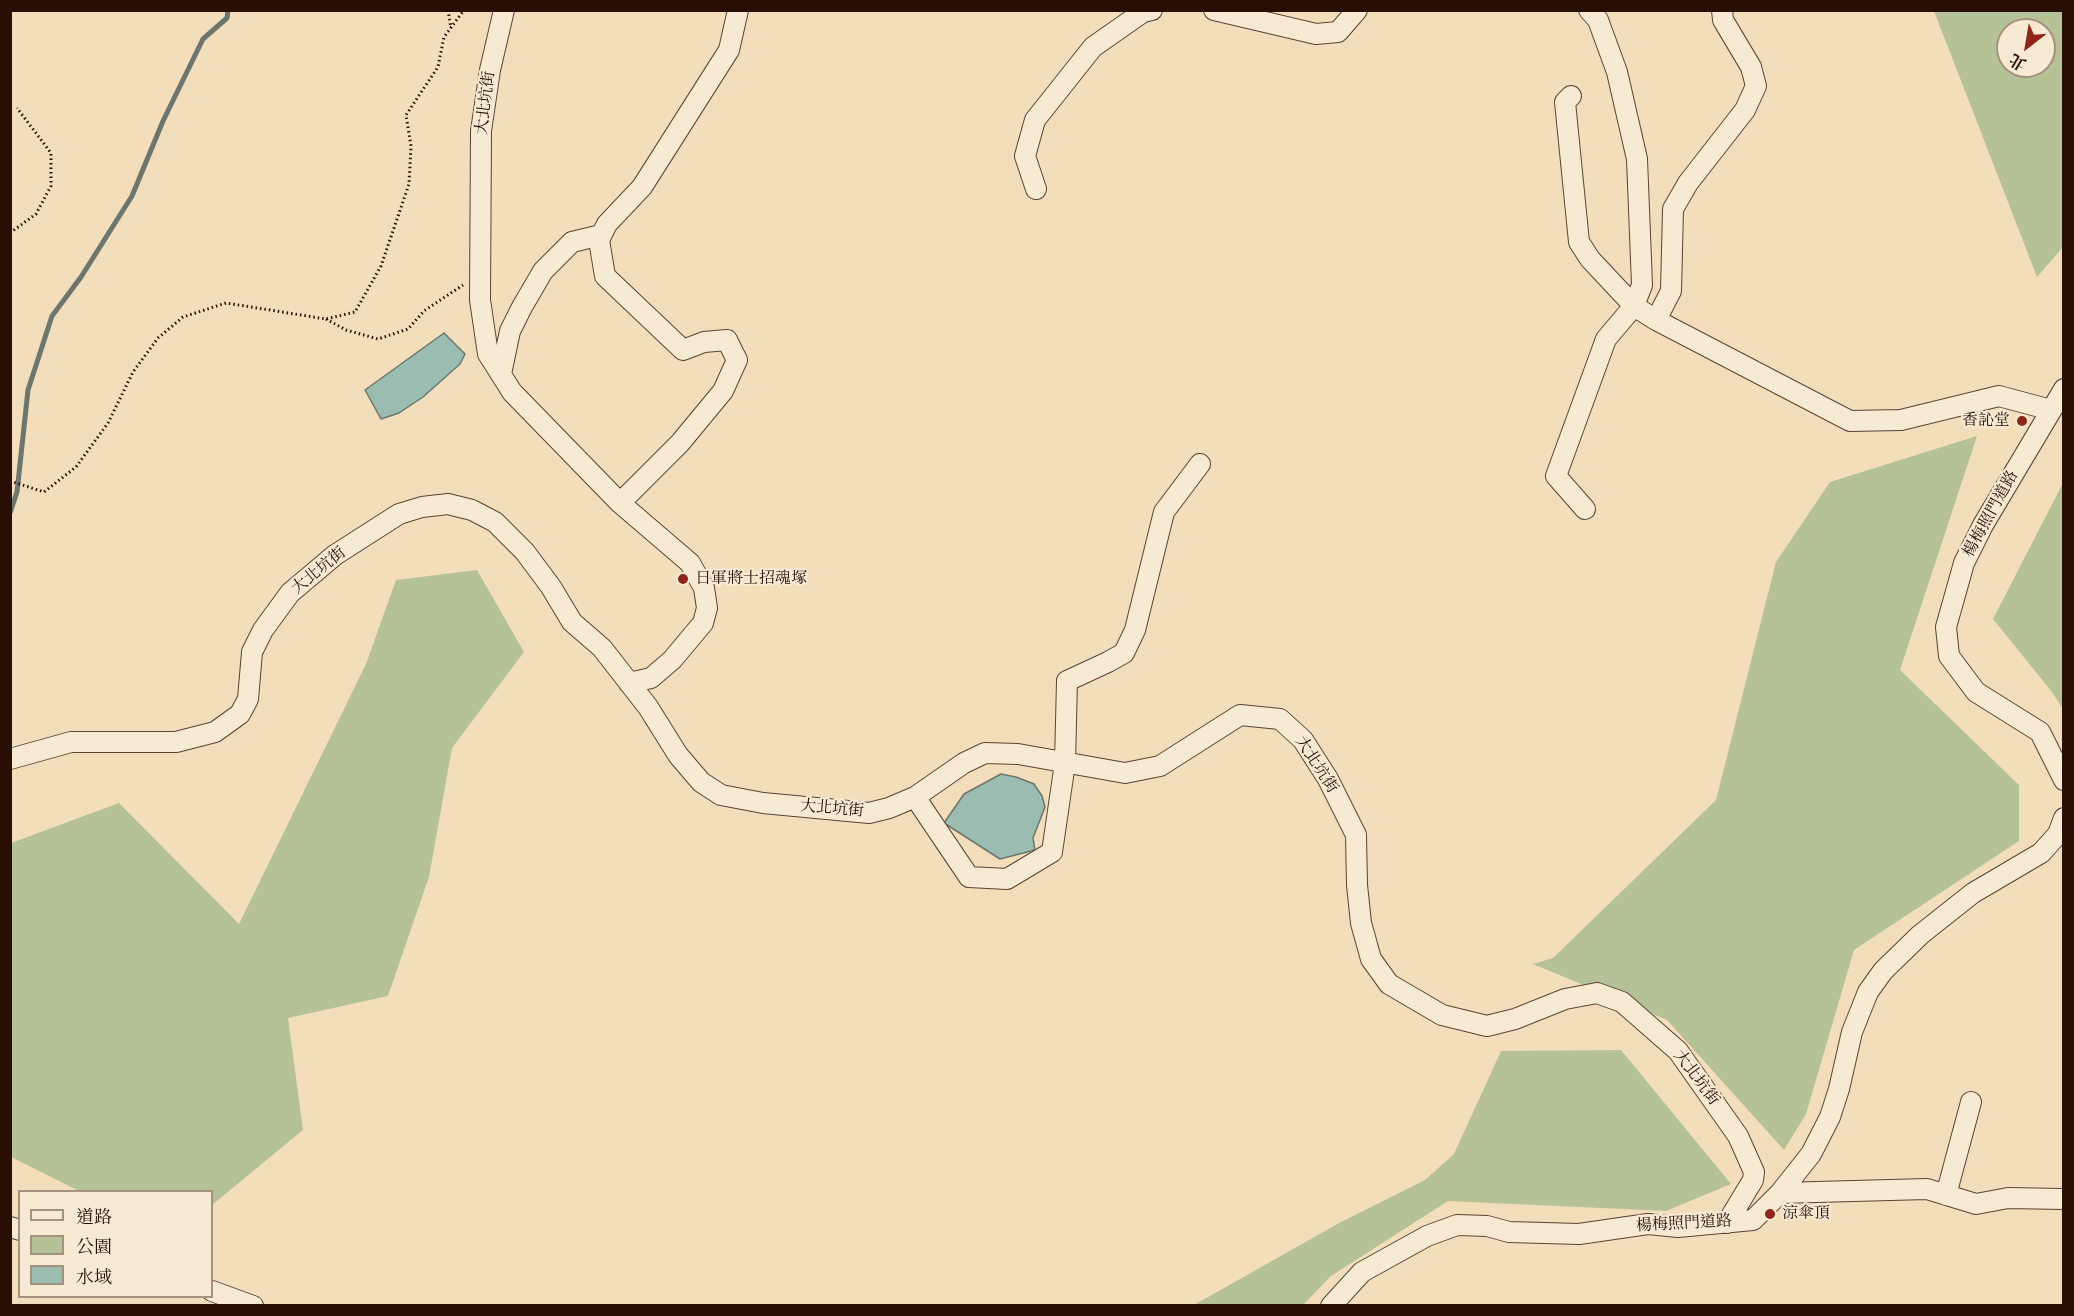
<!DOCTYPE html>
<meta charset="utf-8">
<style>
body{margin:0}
#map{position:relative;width:2074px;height:1316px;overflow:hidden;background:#f3debc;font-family:"IM FELL French Canon","Noto Serif TC",serif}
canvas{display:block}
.frame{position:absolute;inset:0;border:12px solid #280e04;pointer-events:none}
.legend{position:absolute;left:18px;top:1190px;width:195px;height:108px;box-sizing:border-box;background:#f7ead3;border:2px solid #a49280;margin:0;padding:8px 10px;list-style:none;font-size:18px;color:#280e04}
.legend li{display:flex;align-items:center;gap:12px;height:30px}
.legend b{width:30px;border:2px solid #a49280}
.north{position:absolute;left:1996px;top:18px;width:60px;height:60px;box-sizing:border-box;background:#f7ead3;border:2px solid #a49280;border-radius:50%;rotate:211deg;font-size:16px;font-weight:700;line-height:24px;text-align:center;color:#280e04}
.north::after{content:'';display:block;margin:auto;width:21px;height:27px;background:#8f2418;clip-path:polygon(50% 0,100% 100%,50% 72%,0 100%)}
</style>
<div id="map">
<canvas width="2074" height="1316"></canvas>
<div class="frame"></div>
<ul class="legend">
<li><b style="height:8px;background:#f7ead3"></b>道路</li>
<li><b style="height:16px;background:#b5c295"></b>公園</li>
<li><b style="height:16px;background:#9bbcb1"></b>水域</li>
</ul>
<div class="north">北</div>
</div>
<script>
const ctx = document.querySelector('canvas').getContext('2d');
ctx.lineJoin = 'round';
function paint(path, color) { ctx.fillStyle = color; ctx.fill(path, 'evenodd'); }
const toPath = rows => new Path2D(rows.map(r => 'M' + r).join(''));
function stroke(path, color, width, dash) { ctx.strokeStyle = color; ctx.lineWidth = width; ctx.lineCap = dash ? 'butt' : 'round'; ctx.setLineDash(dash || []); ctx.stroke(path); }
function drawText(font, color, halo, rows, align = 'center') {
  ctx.font = font + ' "IM FELL French Canon","Noto Serif TC",serif'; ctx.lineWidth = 4.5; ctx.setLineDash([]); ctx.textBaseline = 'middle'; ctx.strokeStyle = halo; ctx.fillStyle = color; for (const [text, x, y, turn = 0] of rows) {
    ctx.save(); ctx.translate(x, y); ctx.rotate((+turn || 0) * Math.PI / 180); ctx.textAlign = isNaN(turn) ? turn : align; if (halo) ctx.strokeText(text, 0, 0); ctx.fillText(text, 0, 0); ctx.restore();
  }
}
paint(toPath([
 [1934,11,2063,11,2063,247,2037,277],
 [2008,30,2044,30,2044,66,2008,66],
 [1977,436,1900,670,2019,785,2019,841,1854,950,1806,1114,1784,1150,1667,1020,1533,964,1553,958,1716,800,1776,562,1830,482],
 [2063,483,2063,709,2052,692,1993,619],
 [477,570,524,652,452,748,429,877,388,996,288,1018,303,1130,212,1205,212,1192,79,1191,11,1157,11,843,119,803,239,924,366,664,396,580],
 [1621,1050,1731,1184,1666,1211,1448,1201,1331,1276,1303,1305,1194,1305,1341,1222,1425,1180,1454,1154,1501,1051]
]), '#b5c295');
const water = toPath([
 [444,333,465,354,460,364,423,397,399,413,381,419,365,390,444,333],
 [1001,774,1016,777,1034,784,1042,796,1045,807,1033,838,1035,850,1000,859,944,823,964,794,1001,774]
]);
paint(water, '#9bbcb1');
stroke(water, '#6d766c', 1.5);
stroke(toPath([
 [10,513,17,492,28,390,52,316,81,277,132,196,163,121,203,39,227,18,228,10]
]), '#6d766c', 5);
const minor = toPath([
 [504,10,490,70,481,131,480,300,488,354,512,392,620,503,690,563,704,588,707,608,703,623,672,660,651,678,629,683],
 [1214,10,1316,34,1338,32,1357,10],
 [1571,96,1565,102,1579,242,1590,259,1634,306,1642,285,1637,159,1617,72,1598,20,1589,10],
 [1036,189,1025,156,1035,120,1093,47,1143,12,1152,10],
 [1656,320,1671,291,1673,209,1688,183,1745,110,1756,86,1751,67,1723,20,1722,10],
 [501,374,510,331,522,307,543,271,572,242,601,235],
 [2064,389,1983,525,1964,563,1946,627,1949,656,1976,692,2040,732,2064,780],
 [620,503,680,443,723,391,737,360,727,340,704,342,683,350,605,276,599,240,607,224,642,187,729,50,738,10],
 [1585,509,1556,476,1606,339,1634,306,1656,320,1850,421,1901,420,1999,396,2051,410],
 [10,759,71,742,176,742,215,732,240,714,248,699,252,652,263,630,290,593,335,555,399,514,422,507,448,504,472,510,495,522,525,552,551,587,572,622,602,648,648,707,678,755,701,782,721,795,763,803,869,813,889,808,915,797,964,763,985,753,1018,754,1125,773,1160,766,1240,715,1280,719,1303,740,1328,779,1356,835,1357,885,1361,923,1371,959,1389,984,1442,1015,1487,1026,1515,1019,1565,999,1597,993,1622,1002,1678,1051,1738,1136,1754,1172,1753,1180,1727,1223],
 [915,797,969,877,1007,879,1052,852,1065,763,1067,681,1108,662,1124,653,1135,630,1164,512,1200,464],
 [1780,1193,1927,1189,1976,1204,2008,1198,2064,1199],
 [1946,1195,1971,1102],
 [10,1227,20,1230],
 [212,1291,253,1306],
 [1331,1306,1362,1272,1427,1236,1457,1225,1487,1226,1509,1232,1579,1234,1648,1224,1678,1227,1753,1220,1780,1193,1811,1154,1830,1117,1839,1089,1852,1032,1868,992,1883,971,1920,935,1973,893,2041,853,2058,834,2064,818]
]);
stroke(minor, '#5b4232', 22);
stroke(toPath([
 [448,10,451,28],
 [10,233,36,214,51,186,51,153,17,108],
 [326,319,346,330,378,339,408,329,424,311,463,285],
 [10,481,44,492,76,467,108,423,133,372,158,338,183,317,226,303,326,319,355,312,381,266,409,184,411,146,406,115,438,67,444,37,464,10]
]), '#280e04', 3, [1.5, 3]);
stroke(minor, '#f7ead3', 20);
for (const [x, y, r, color] of [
 [2022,421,6,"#8f2418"],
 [683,579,6,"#8f2418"],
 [1770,1214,6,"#8f2418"]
]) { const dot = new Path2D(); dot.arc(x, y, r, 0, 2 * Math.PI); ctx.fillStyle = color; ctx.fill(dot); stroke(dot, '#f7ead3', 2); }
drawText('16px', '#280e04', '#f7ead3', [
 ["大北坑街",486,103,-83],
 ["楊梅照門道路",1991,514,-61],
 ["大北坑街",319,571,-39],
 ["大北坑街",1316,765,57],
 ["大北坑街",832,809,5],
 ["大北坑街",1696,1078,53],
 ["楊梅照門道路",1684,1224,-3]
]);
drawText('16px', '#280e04', '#f7ead3', [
 ["香訫堂",2010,421,"right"],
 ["日軍將士招魂塚",695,579],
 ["涼傘頂",1782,1214]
], 'left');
</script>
